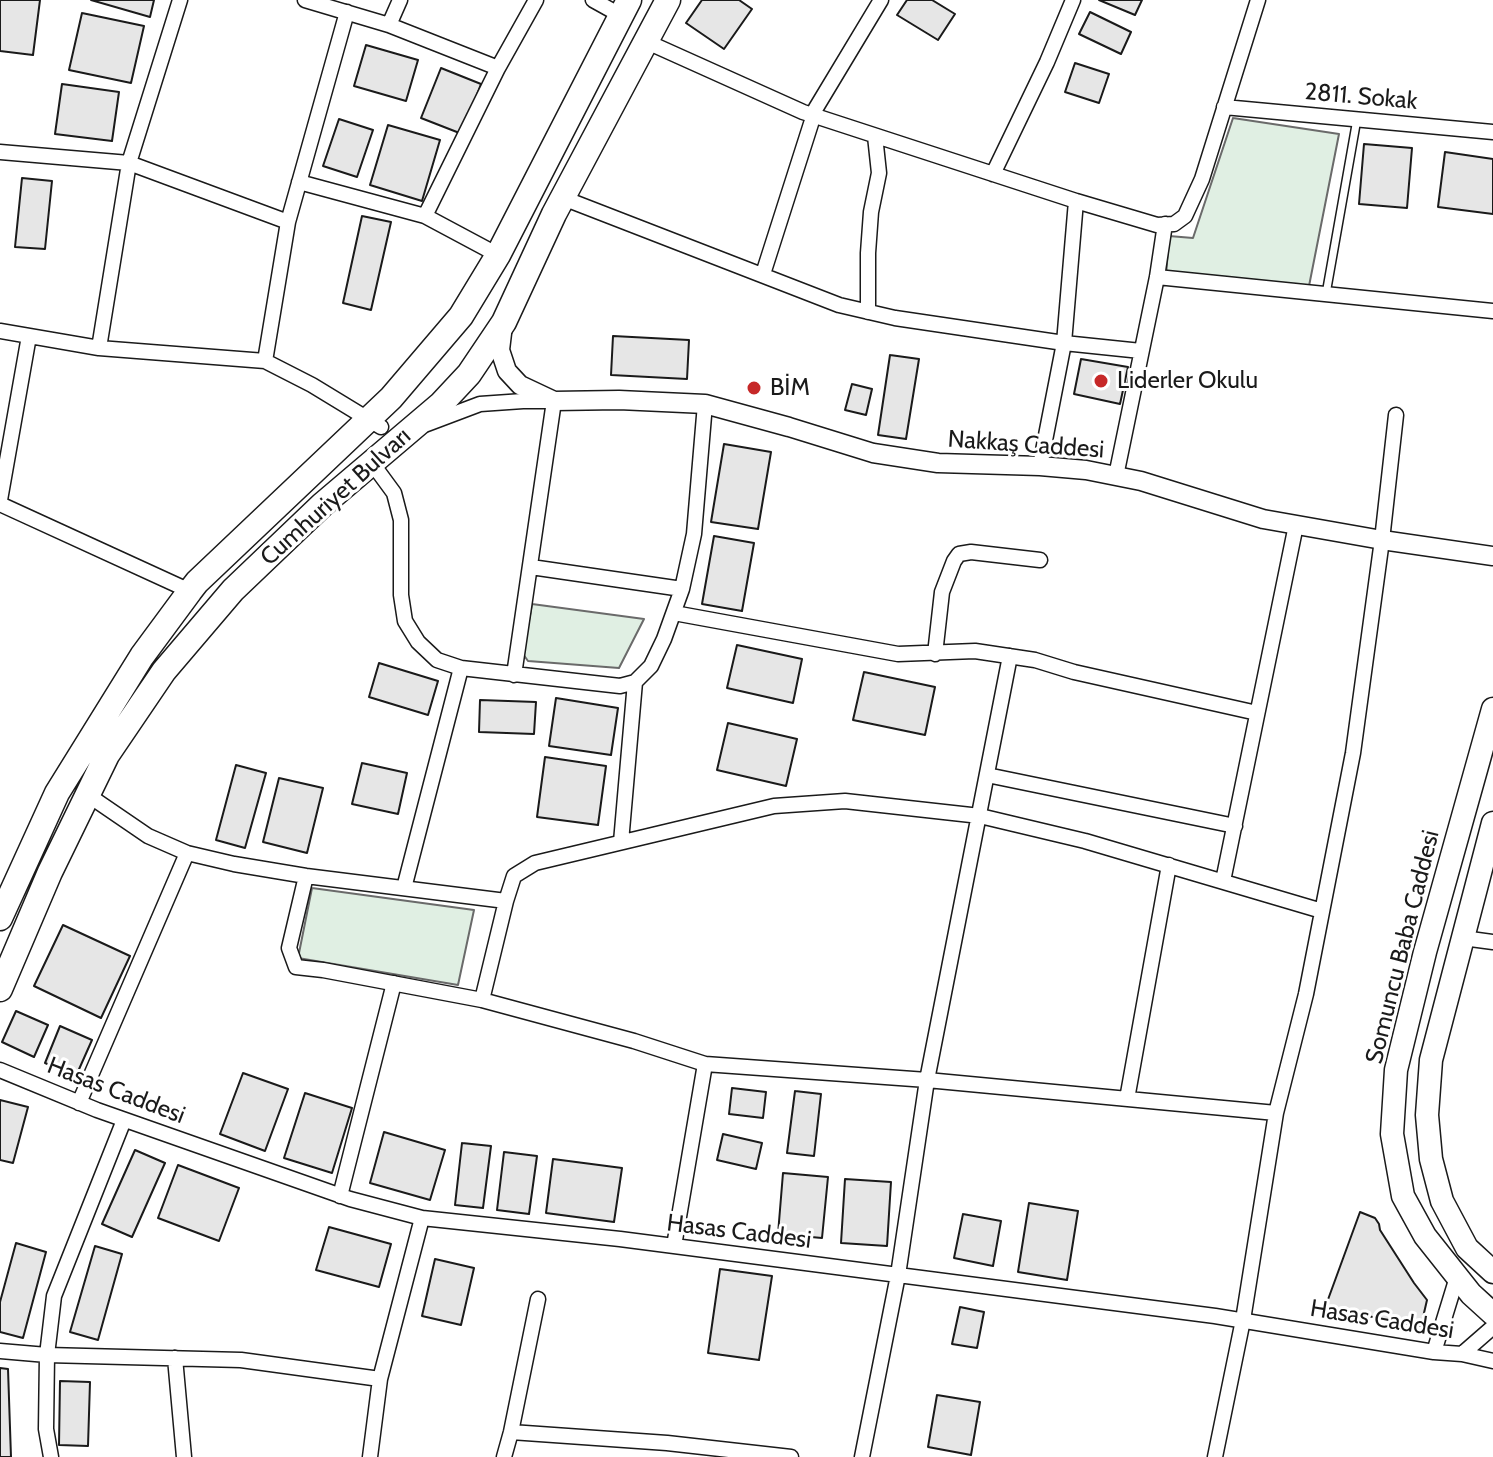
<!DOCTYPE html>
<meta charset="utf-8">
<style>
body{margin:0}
canvas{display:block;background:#fff}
</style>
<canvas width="1493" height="1457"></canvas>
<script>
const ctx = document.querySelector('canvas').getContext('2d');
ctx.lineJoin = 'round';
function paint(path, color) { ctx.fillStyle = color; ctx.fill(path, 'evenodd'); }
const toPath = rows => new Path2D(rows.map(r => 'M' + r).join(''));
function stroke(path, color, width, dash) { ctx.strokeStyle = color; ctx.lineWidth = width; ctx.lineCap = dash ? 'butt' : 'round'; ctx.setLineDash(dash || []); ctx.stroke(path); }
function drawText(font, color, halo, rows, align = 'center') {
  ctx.font = font + ' Cabin,sans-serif'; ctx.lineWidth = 6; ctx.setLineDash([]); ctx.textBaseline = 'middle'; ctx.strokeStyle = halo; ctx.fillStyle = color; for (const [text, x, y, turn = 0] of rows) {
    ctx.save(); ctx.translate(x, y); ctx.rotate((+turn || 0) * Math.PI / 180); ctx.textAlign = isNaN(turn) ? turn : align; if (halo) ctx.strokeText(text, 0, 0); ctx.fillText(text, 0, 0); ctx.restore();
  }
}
const green = toPath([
 [1233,118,1339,134,1309,286,1166,276,1169,236,1193,238,1233,118],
 [532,604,644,619,619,668,528,661,523,654,532,604],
 [312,888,474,910,458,985,298,958,312,888]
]);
paint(green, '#e0efe3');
stroke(green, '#6a6a6a', 2);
const building = toPath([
 [0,0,40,0,33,55,0,51,0,0],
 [91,0,154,0,150,17,91,0],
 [702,0,739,0,752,9,724,49,686,23,702,0],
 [907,0,932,0,955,14,938,40,897,15,907,0],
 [1099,0,1142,0,1135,15,1099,0],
 [1090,12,1131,32,1121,54,1079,34,1090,12],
 [82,13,144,26,131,83,69,70,82,13],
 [366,45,418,60,406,101,354,86,366,45],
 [1075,63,1109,74,1099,103,1065,92,1075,63],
 [441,68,481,84,462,134,421,118,441,68],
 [62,84,119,92,112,141,55,134,62,84],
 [339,119,373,130,357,177,323,166,339,119],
 [388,125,440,140,422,201,370,185,388,125],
 [1364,144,1412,148,1407,208,1359,204,1364,144],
 [1445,152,1493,159,1493,214,1438,207,1445,152],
 [22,178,52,181,45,249,15,247,22,178],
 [362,216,391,222,371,310,343,303,362,216],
 [613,336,689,340,687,379,611,375,613,336],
 [890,355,919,359,906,439,878,435,890,355],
 [1081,359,1128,367,1120,404,1074,394,1081,359],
 [852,384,872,389,866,415,845,410,852,384],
 [724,444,771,452,758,529,711,522,724,444],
 [714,536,754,543,742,611,702,604,714,536],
 [737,645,802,659,793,703,727,688,737,645],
 [379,663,438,681,428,715,369,697,379,663],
 [864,672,935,687,925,735,853,720,864,672],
 [556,698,618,708,611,755,549,746,556,698],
 [480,700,536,702,534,734,479,732,480,700],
 [728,723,797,739,786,786,717,770,728,723],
 [545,757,606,766,598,825,537,817,545,757],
 [362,763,407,773,398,814,352,804,362,763],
 [236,765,266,773,245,848,216,840,236,765],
 [279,778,323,788,307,853,263,842,279,778],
 [63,925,130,956,101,1018,34,986,63,925],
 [16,1011,48,1025,34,1057,2,1042,16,1011],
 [60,1026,92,1040,76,1076,45,1063,60,1026],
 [243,1073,288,1089,265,1151,220,1134,243,1073],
 [732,1088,766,1092,763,1118,729,1114,732,1088],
 [795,1091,821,1094,814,1156,787,1153,795,1091],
 [305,1093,352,1108,332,1173,284,1158,305,1093],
 [0,1100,28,1107,13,1163,0,1160,0,1100],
 [384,1132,445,1150,430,1200,370,1183,384,1132],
 [723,1134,762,1143,756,1169,717,1160,723,1134],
 [462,1143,491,1146,483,1208,455,1205,462,1143],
 [135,1150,165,1163,132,1237,102,1224,135,1150],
 [504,1152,537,1156,529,1214,497,1210,504,1152],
 [553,1159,622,1168,614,1222,546,1213,553,1159],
 [178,1165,239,1188,219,1241,158,1218,178,1165],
 [783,1173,828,1177,822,1238,778,1234,783,1173],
 [845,1179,891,1182,887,1246,841,1243,845,1179],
 [1029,1203,1078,1211,1067,1280,1018,1272,1029,1203],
 [1360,1212,1375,1218,1379,1224,1380,1230,1414,1283,1427,1300,1421,1326,1346,1312,1326,1305,1360,1212],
 [963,1214,1001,1221,993,1266,954,1258,963,1214],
 [329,1227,391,1244,379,1287,316,1270,329,1227],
 [16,1243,46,1252,23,1338,0,1332,0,1302,16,1243],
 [95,1246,122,1254,98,1340,70,1332,95,1246],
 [435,1259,474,1268,461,1325,422,1316,435,1259],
 [720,1269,772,1276,759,1360,708,1353,720,1269],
 [960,1307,984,1312,977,1348,952,1344,960,1307],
 [0,1368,8,1369,11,1457,0,1457,0,1368],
 [60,1381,90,1382,88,1446,59,1445,60,1381],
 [937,1395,980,1402,971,1455,928,1447,937,1395]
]);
paint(building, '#e6e6e6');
stroke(building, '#1a1a1a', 2);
const service = toPath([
 [1326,294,1357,119]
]);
const minor = toPath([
 [305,0,389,25],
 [400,0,389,25,498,68],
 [593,0,620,15],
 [645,41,803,112,1076,201,1157,225,1174,224,1185,216,1202,179,1258,0],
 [1224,107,1493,132],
 [0,152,129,163,288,222],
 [993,174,1047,62,1073,0],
 [299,182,425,216,498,255],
 [563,198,839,305,895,318,1064,343,1141,351],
 [425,216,498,68,536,0],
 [763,274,816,108,881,0],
 [1157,277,1493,311],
 [868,312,868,253,871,212,879,173,875,136],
 [0,331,99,348,265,361,312,385,381,427],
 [99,348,129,163,180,0],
 [265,361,288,222,347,12],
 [427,424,480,404,523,401,554,401,514,675],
 [372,463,394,493,401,520,401,595,405,621,418,642,437,660,461,668,620,686,635,682,651,666,664,639,682,589,694,534,705,404],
 [1040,466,1064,343,1076,201],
 [1116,476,1157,277,1165,224],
 [0,500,29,336],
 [0,504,190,591],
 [531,567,682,589],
 [674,613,898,654,975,651,1035,660,1074,672,1257,713],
 [935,654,942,592,954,561,959,554,971,552,1040,560],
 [987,775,1235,826],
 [88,795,148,836,187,853,234,864,306,876,506,901],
 [621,842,635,682],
 [306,876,289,948,296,967,323,970,482,1000,634,1041,705,1064,927,1080,1276,1113],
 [1223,881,1296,525],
 [404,888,461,668],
 [1463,938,1493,942],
 [482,1000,506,901,514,876,535,863,774,806,845,801,980,816,1085,841,1322,911],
 [0,1070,97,1110,350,1199,422,1218,620,1239,1215,1316,1434,1352,1462,1354,1493,1361],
 [1127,1099,1169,865],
 [79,1103,187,853],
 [340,1196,394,983],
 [674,1246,705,1064],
 [0,1351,47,1355,241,1360,380,1379],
 [1434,1352,1457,1277],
 [1462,1354,1493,1327],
 [175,1358,184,1457],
 [511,1432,667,1443,791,1457],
 [51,1457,46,1429,47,1355,54,1296,124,1120],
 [370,1457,380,1379,422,1218],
 [504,1457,511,1432,538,1299],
 [862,1457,898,1275,927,1080,1010,656],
 [1215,1457,1243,1320,1276,1113,1306,994,1353,753,1382,540,1396,415]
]);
const tertiary = toPath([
 [503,325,500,350,507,371,520,385,554,401,619,400,705,404,789,427,873,453,938,463,1040,466,1086,470,1141,481,1263,519,1382,540,1493,556]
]);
const secondary = toPath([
 [1493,709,1425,952,1396,1070,1392,1134,1403,1196,1425,1236,1471,1294,1493,1314],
 [1493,823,1431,1060,1427,1115,1431,1159,1442,1201,1467,1248,1493,1272]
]);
const primary = toPath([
 [0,918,57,793,142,656,190,591,197,582,391,398,461,316,498,255,629,0],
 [0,989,50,872,107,755,164,671,233,590,322,505,441,404,469,374,504,322,554,214,668,0]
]);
stroke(service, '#1a1a1a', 10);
stroke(minor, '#1a1a1a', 17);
stroke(tertiary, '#1a1a1a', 21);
stroke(secondary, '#1a1a1a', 25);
stroke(primary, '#1a1a1a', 27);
stroke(service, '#fff', 7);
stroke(minor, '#fff', 14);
stroke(tertiary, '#fff', 18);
stroke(secondary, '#fff', 22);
stroke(primary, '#fff', 24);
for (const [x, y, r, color] of [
 [1101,381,8,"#c62828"],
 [754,388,8,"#c62828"]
]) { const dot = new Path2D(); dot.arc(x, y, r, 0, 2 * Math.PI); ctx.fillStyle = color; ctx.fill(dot); stroke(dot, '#fff', 3); }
drawText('24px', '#1a1a1a', '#fff', [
 ["2811. Sokak",1361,97,5],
 ["Nakkaş Caddesi",1026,445,4],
 ["Cumhuriyet Bulvarı",336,497,-42],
 ["Somuncu Baba Caddesi",1403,947,-76],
 ["Hasas Caddesi",116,1091,21],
 ["Hasas Caddesi",739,1232,7],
 ["Hasas Caddesi",1382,1320,9]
]);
drawText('24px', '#1a1a1a', '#fff', [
 ["Liderler Okulu",1117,381],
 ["BİM",770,388]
], 'left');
</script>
